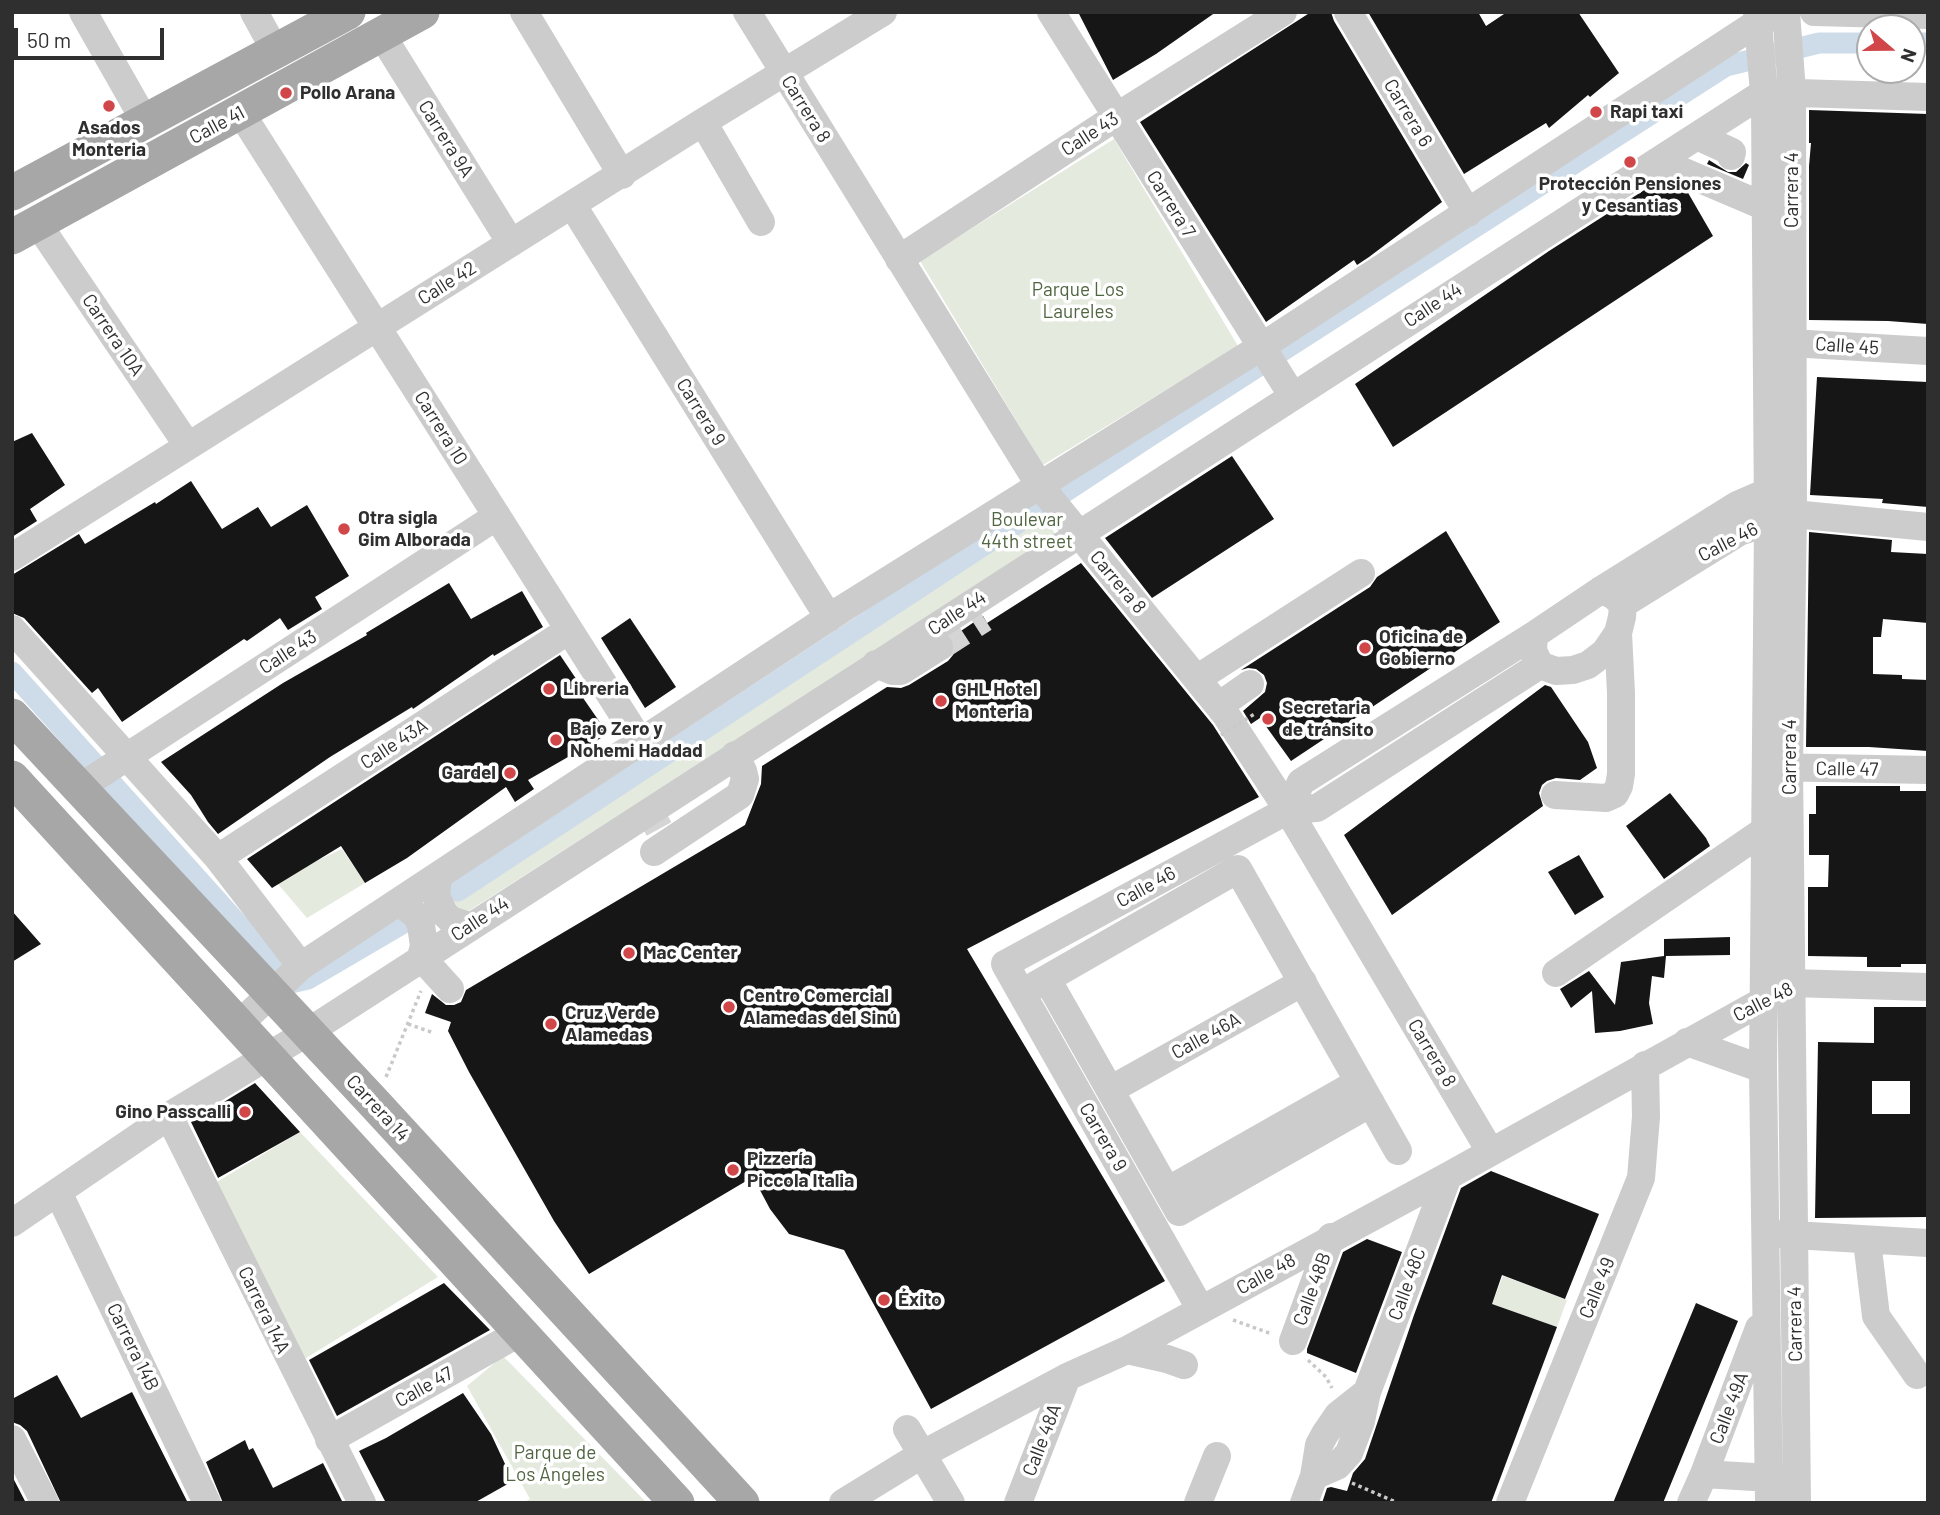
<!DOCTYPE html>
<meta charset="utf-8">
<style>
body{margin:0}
#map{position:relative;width:1940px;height:1515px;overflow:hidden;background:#fff;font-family:Barlow,sans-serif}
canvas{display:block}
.frame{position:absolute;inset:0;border:14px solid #2f2f2f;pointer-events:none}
.north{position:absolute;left:1856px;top:14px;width:70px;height:70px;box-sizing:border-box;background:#fff;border:2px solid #acacac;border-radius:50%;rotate:110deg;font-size:19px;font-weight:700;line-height:28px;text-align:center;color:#2f2f2f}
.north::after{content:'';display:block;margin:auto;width:24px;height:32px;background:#d04649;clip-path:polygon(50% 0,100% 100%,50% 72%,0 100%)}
.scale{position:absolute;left:14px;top:28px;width:150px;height:32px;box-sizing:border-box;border:4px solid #2f2f2f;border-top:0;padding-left:9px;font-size:21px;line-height:24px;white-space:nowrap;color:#2f2f2f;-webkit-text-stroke:5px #fff;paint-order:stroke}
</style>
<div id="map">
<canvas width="1940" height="1515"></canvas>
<div class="frame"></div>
<div class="north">N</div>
<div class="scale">50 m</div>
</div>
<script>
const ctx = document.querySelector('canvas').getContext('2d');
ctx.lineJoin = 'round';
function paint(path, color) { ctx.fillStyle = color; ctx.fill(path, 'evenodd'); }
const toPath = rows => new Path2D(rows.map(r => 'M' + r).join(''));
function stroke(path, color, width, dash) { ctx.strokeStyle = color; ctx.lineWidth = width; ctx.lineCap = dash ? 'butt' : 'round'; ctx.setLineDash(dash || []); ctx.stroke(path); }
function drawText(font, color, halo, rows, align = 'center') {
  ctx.font = font + ' Barlow,sans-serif'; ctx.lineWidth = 7; ctx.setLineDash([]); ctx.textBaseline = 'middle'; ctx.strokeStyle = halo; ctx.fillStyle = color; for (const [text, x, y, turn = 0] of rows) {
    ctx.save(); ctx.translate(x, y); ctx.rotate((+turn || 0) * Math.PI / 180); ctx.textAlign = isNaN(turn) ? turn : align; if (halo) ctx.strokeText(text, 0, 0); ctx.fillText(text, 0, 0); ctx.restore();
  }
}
paint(toPath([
 [1114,139,1238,346,1043,465,920,261],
 [1035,503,1056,535,464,914,449,896,447,886],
 [342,849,365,883,307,918,278,884,310,864],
 [300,1132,438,1277,298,1363,205,1189],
 [1503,1276,1567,1300,1557,1327,1492,1304],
 [503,1356,647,1503,523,1503,530,1499,467,1386]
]), '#e4eade');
stroke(toPath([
 [1912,43,1928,43],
 [12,672,291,983,308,979,402,924],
 [458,891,1150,436,1726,66,1819,43,1870,43]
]), '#cddce8', 21);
paint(toPath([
 [1078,12,1216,12,1156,54,1113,80],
 [1311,12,1331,12,1334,21,1442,202,1369,257,1357,265,1354,260,1266,322,1140,122],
 [1368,12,1478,12,1486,26,1507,12,1578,12,1619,73,1590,97,1588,95,1549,128,1546,123,1464,174],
 [1809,110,1928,114,1928,324,1888,321,1809,320,1809,166,1811,143,1809,143],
 [1709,160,1728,172,1736,172,1746,163,1749,165,1743,179,1707,164],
 [1660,180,1687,191,1713,236,1393,447,1355,384,1549,251],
 [1817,377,1928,382,1928,507,1882,503,1883,499,1810,495],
 [32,433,65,485,30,509,37,521,12,537,12,442],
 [1232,456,1274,519,1152,598,1105,538],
 [191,481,222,529,258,507,271,527,307,505,349,576,315,597,322,609,288,630,280,618,247,641,244,639,122,722,98,688,92,693,24,618,12,613,12,575,79,534,85,544,155,502,156,504],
 [1446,531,1500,622,1291,761,1260,718,1251,724,1243,711,1265,692,1267,683,1264,675,1256,669,1248,668,1241,670,1370,587,1377,577],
 [1809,532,1892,540,1891,552,1928,554,1928,623,1883,619,1881,637,1873,637,1873,674,1902,675,1902,679,1928,680,1928,751,1869,747,1806,747],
 [1081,563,1213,725,1259,797,967,949,1165,1281,931,1409,844,1250,789,1234,770,1209,753,1177,589,1274,554,1221,469,1072,448,1031,451,1022,425,1013,432,994,446,1005,454,1005,461,1002,466,990,745,825,761,784,762,766,887,687,901,688,909,685,948,661,953,655,956,647,952,637,983,616,987,623],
 [449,583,471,619,522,591,543,627,494,656,493,654,413,709,412,707,330,757,218,834,208,822,191,795,161,762,283,683,367,635,366,633],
 [630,618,676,687,645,708,601,638],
 [560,655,585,692,581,695,608,734,528,780,534,789,515,802,506,787,407,858,365,883,341,846,272,888,247,859],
 [1545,685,1551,687,1588,742,1597,768,1580,780,1556,778,1547,781,1542,785,1539,793,1543,806,1392,915,1344,835],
 [1816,786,1900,786,1900,791,1928,791,1928,964,1901,964,1901,967,1867,967,1867,957,1808,956,1808,887,1828,887,1829,855,1809,855,1809,814,1816,814],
 [1670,793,1706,838,1710,846,1664,879,1626,826],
 [1579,855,1604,897,1575,915,1548,872],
 [12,911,41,944,12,962],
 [1730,937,1730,955,1666,956,1664,978,1652,976,1649,1003,1653,1024,1620,1031,1595,1033,1592,991,1571,1008,1560,989,1589,971,1615,1005,1621,962,1664,956,1664,939],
 [1874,1007,1928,1007,1928,1217,1815,1218,1818,1042,1874,1043],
 [1872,1081,1910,1081,1910,1114,1872,1114],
 [255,1083,300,1132,218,1178,191,1122],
 [1491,1171,1599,1214,1565,1299,1502,1275,1492,1304,1557,1327,1491,1503,1322,1503,1327,1488,1331,1487,1347,1491,1353,1473,1365,1459,1414,1315,1461,1188],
 [1367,1239,1402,1252,1356,1373,1307,1353,1307,1349,1343,1252],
 [444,1283,490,1330,337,1416,309,1360],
 [1696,1303,1738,1321,1663,1503,1613,1503],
 [57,1375,81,1418,132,1392,188,1503,61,1503,27,1431,20,1425,12,1422,12,1399],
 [463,1393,491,1434,513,1481,474,1503,386,1503,359,1451,386,1438],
 [245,1440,249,1450,253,1448,273,1488,323,1463,343,1503,223,1503,206,1462],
 [12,1476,26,1503,12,1503]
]), '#161616');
stroke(toPath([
 [939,647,984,618],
 [653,818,659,829]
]), '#d5d5d5', 28, [28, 14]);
stroke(toPath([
 [408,1024,434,1033],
 [386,1077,421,991],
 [1233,1320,1272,1334],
 [1308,1360,1326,1377,1332,1388],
 [1352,1483,1398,1503]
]), '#c9c9c9', 3.5, [3.5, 3.5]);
stroke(toPath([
 [83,12,146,123],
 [254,12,276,52],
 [524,12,622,175],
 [747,12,1040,486,1226,715,1288,810,1490,1151],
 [1051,12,1292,395],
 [1348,12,1468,213],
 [1757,12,1765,104,1768,522,1763,1069,1769,1503],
 [1786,12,1792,91,1793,514,1789,767,1797,1503],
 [1814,12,1928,15],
 [381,34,511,243],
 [241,113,641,743],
 [703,122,761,222],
 [1697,136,1732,152,1731,156],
 [1658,161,1766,207],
 [573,206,829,618],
 [38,224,188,446],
 [899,259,1116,117,1283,12],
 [1773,342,1928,351],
 [12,557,703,122,883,12],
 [1601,590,1613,595,1623,604,1622,617,1618,633,1605,652,1588,665,1573,670,1556,671,1540,665,1533,651,1534,635,1601,590],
 [1601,590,1737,505,1767,492],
 [1623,604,1739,532,1793,514,1928,527],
 [12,629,218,858,301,966],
 [876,664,893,671,901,671,939,647],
 [1198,678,1361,573],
 [1220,705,1250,684],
 [1772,767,1928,770],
 [79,788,497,516],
 [1555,795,1606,798,1615,794,1619,786,1621,774,1621,693,1618,633],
 [1288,810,1301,782,1534,635],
 [654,852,740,795,745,779,743,771,735,755],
 [218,858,569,630],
 [438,877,436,896,444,913,451,920,469,926],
 [398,902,416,915,421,925,424,946,421,957,450,989],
 [1556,973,1765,830],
 [1047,979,1179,1212,1371,1103],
 [1022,993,1238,869,1398,1151],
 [238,1025,301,966,842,609,1261,347,1757,23,1784,12],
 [1687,1042,1763,1069],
 [1110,1090,1303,982],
 [169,1116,362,1503],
 [1167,1191,1359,1082],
 [58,1192,207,1503],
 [12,1223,169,1116,308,1032,1765,92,1928,97],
 [1777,1234,1928,1243],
 [1867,1241,1876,1316,1917,1375],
 [1201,1310,1005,964,1288,810,1317,808,1540,665],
 [1293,1341,1331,1237],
 [1127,1350,1167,1359,1184,1365],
 [907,1429,951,1503],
 [12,1439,45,1503],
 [329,1440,519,1333],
 [1704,1474,1787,1479],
 [1314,1476,1337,1466,1349,1453,1361,1421,1367,1392,1448,1176],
 [843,1503,921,1455,1067,1377,1127,1350,1448,1176,1763,1001,1791,983,1928,987],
 [1018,1503,1067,1377],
 [1198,1503,1217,1456],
 [1304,1503,1314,1476,1319,1445,1325,1434,1338,1415,1367,1392],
 [1510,1503,1641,1178,1646,1117,1645,1065],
 [1691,1503,1704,1474,1759,1328]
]), '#ccc', 28);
stroke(toPath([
 [12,193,348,12],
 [12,237,422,12],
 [12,716,375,1104,742,1503],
 [12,778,677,1503]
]), '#a7a7a7', 35);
stroke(toPath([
 [1221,735,1256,713]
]), '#c9c9c9', 3.5, [3.5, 3.5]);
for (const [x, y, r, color] of [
 [286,93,7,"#d04649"],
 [109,106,7,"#d04649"],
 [1596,112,7,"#d04649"],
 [1630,162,7,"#d04649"],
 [344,529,7,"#d04649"],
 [1365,648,7,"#d04649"],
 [549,689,7,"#d04649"],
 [941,701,7,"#d04649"],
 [1268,719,7,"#d04649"],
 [556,740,7,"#d04649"],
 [510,773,7,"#d04649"],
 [629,953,7,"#d04649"],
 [729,1007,7,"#d04649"],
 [551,1024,7,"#d04649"],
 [245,1112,7,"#d04649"],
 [733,1170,7,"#d04649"],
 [884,1300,7,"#d04649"]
]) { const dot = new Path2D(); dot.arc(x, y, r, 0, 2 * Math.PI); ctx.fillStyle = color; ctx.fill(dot); stroke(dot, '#fff', 2.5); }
drawText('bold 19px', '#2f2f2f', '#fff', [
 ["Pollo Arana",300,93],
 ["Rapi taxi",1610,112],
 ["Asados",109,128,"center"],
 ["Monteria",109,150,"center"],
 ["Protección Pensiones",1630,184,"center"],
 ["y Cesantias",1630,206,"center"],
 ["Otra sigla",358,518],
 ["Gim Alborada",358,540],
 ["Oficina de",1379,637],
 ["Gobierno",1379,659],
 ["Libreria",563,689],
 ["GHL Hotel",955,690],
 ["Monteria",955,712],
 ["Secretaria",1282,708],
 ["de tránsito",1282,730],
 ["Bajo Zero y",570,729],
 ["Nohemi Haddad",570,751],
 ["Gardel",496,773,"right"],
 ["Mac Center",643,953],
 ["Centro Comercial",743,996],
 ["Alamedas del Sinú",743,1018],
 ["Cruz Verde",565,1013],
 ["Alamedas",565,1035],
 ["Gino Passcalli",231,1112,"right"],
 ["Pizzería",747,1159],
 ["Piccola Italia",747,1181],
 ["Éxito",898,1300]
], 'left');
drawText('19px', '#2f2f2f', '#fff', [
 ["Carrera 8",806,109,58],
 ["Carrera 6",1408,113,59],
 ["Calle 41",217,125,-28],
 ["Calle 43",1090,134,-33],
 ["Carrera 9A",446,139,58],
 ["Carrera 4",1792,190,-90],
 ["Carrera 7",1171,204,58],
 ["Calle 42",447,283,-32],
 ["Calle 44",1433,305,-33],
 ["Carrera 10A",113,335,56],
 ["Calle 45",1847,346,4],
 ["Carrera 9",701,412,58],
 ["Carrera 10",441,428,58],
 ["Calle 46",1728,542,-27],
 ["Carrera 8",1118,582,50],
 ["Calle 44",957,613,-33],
 ["Calle 43",288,652,-33],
 ["Calle 43A",394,744,-33],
 ["Carrera 4",1790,757,-90],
 ["Calle 47",1847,769,1],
 ["Calle 46",1146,887,-29],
 ["Calle 44",480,919,-33],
 ["Calle 48",1763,1002,-27],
 ["Calle 46A",1206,1036,-29],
 ["Carrera 8",1432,1053,59],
 ["Carrera 14",378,1108,47],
 ["Carrera 9",1103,1137,60],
 ["Calle 48",1266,1274,-29],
 ["Calle 48C",1407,1284,-70],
 ["Calle 49",1597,1288,-68],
 ["Calle 48B",1312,1289,-70],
 ["Carrera 14A",264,1310,64],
 ["Carrera 4",1795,1324,-91],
 ["Carrera 14B",133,1347,64],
 ["Calle 47",424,1387,-29],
 ["Calle 49A",1729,1408,-69],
 ["Calle 48A",1042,1440,-69]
]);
drawText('19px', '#506541', '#fff', [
 ["Parque Los",1078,290],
 ["Laureles",1078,312],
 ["Boulevar",1027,520],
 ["44th street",1027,542],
 ["Parque de",555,1453],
 ["Los Ángeles",555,1475]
]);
</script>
